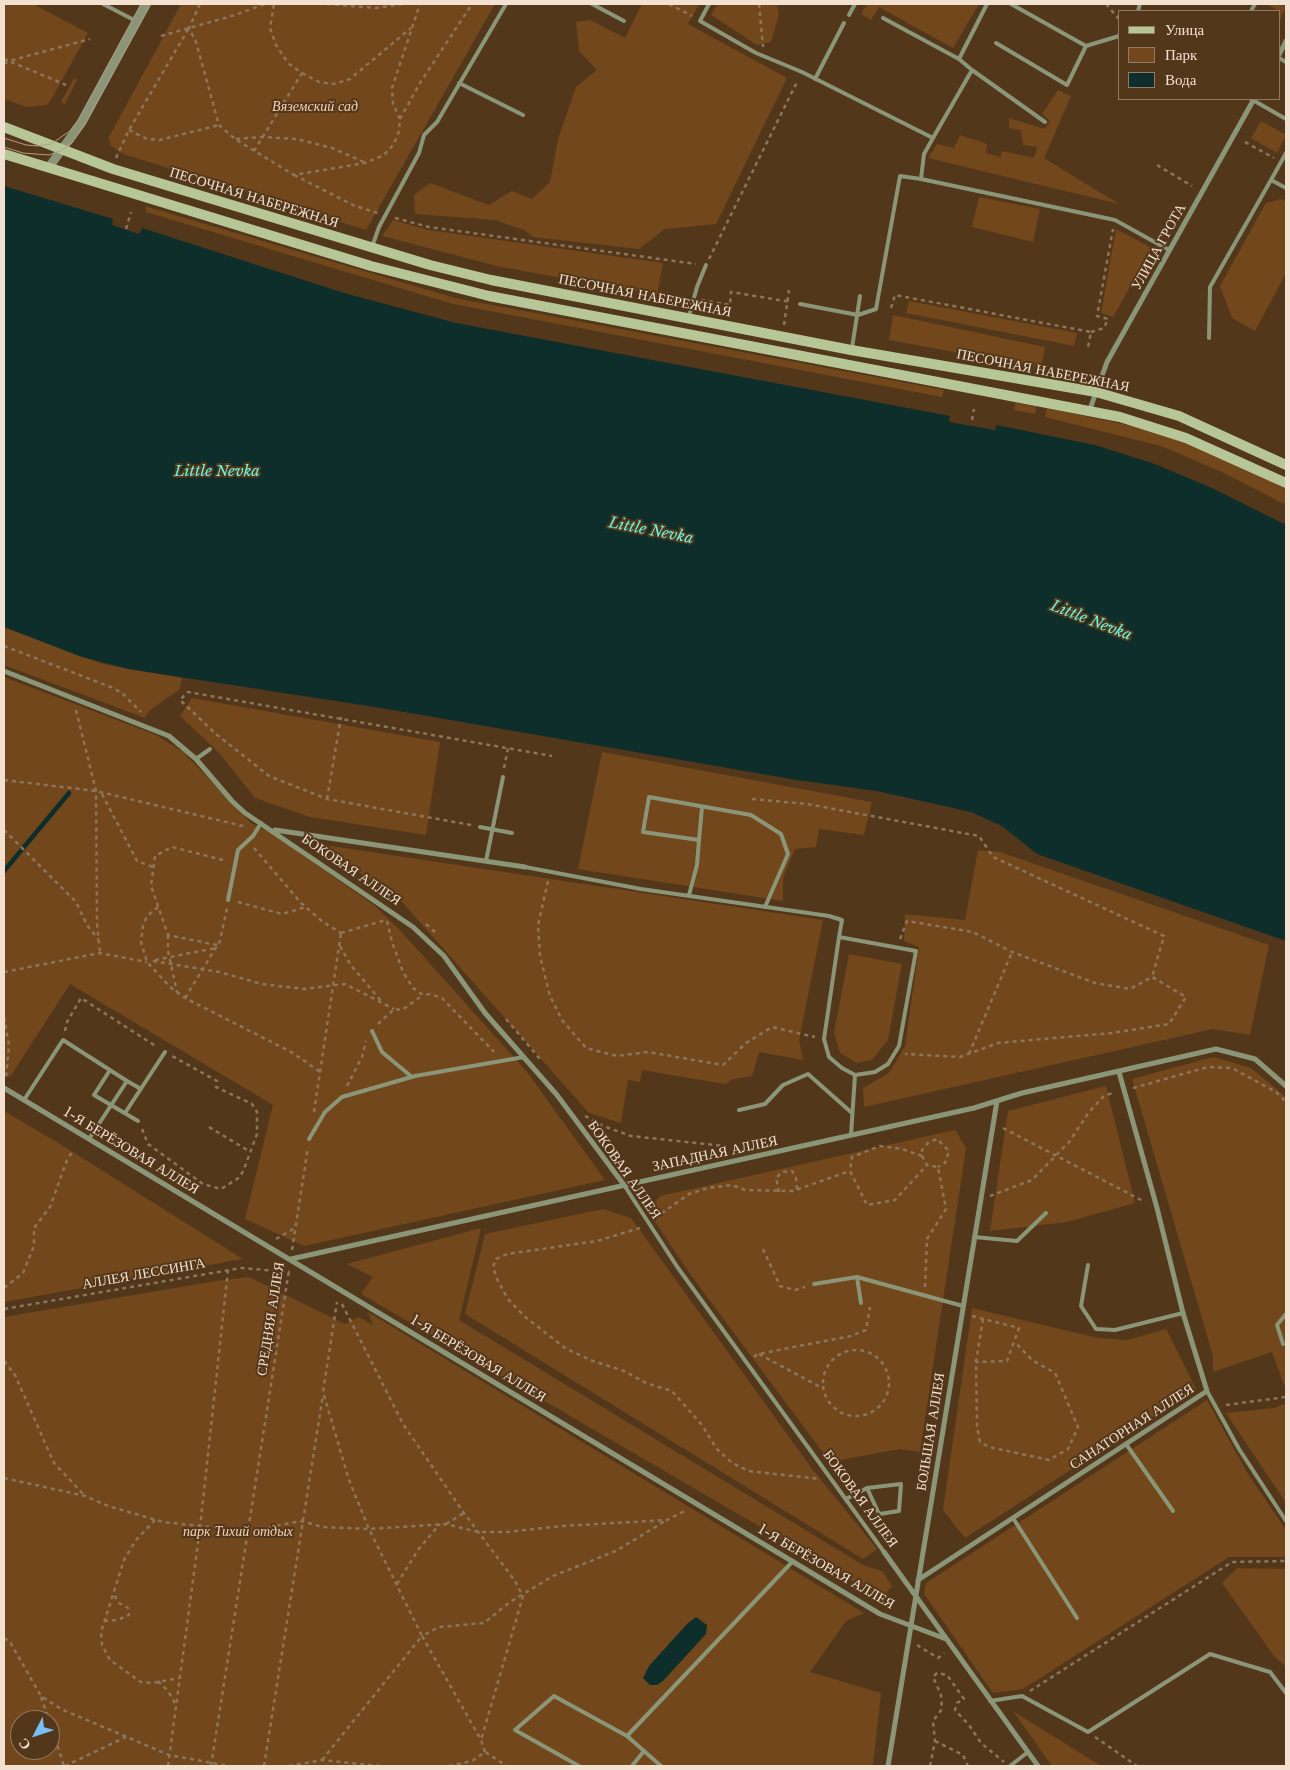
<!DOCTYPE html>
<meta charset="utf-8">
<style>
body{margin:0}
#map{position:relative;width:1290px;height:1770px;overflow:hidden;background:#53371a;font-family:"Libre Baskerville",serif}
canvas{display:block}
.frame{position:absolute;inset:0;border:5px solid #f2e0d0;pointer-events:none}
.legend{position:absolute;left:1118px;top:10px;width:162px;height:90px;box-sizing:border-box;background:#53371a;border:1px solid #937b63;margin:0;padding:6px 9px;list-style:none;font-size:15px;color:#f2e0d0}
.legend li{display:flex;align-items:center;gap:10px;height:25px}
.legend b{width:25px;border:1px solid #937b63}
.north{position:absolute;left:10px;top:1710px;width:50px;height:50px;box-sizing:border-box;background:#53371a;border:1px solid #937b63;border-radius:50%;rotate:229deg;font-size:14px;font-weight:700;line-height:20px;text-align:center;color:#f2e0d0}
.north::after{content:'';display:block;margin:auto;width:18px;height:22px;background:#78bff7;clip-path:polygon(50% 0,100% 100%,50% 72%,0 100%)}
</style>
<div id="map">
<canvas width="1290" height="1770"></canvas>
<div class="frame"></div>
<ul class="legend">
<li><b style="height:6px;background:#b6c697"></b>Улица</li>
<li><b style="height:14px;background:#72471b"></b>Парк</li>
<li><b style="height:14px;background:#0d2e2a"></b>Вода</li>
</ul>
<div class="north">С</div>
</div>
<script>
const ctx = document.querySelector('canvas').getContext('2d');
ctx.lineJoin = 'round';
function paint(path, color) { ctx.fillStyle = color; ctx.fill(path, 'evenodd'); }
const toPath = rows => new Path2D(rows.map(r => 'M' + r).join(''));
function stroke(path, color, width, dash) { ctx.strokeStyle = color; ctx.lineWidth = width; ctx.lineCap = dash ? 'butt' : 'round'; ctx.setLineDash(dash || []); ctx.stroke(path); }
function drawText(font, color, halo, rows, align = 'center') {
  ctx.font = font + ' "Libre Baskerville",serif'; ctx.lineWidth = 4; ctx.setLineDash([]); ctx.textBaseline = 'middle'; ctx.strokeStyle = halo; ctx.fillStyle = color; for (const [text, x, y, turn = 0] of rows) {
    ctx.save(); ctx.translate(x, y); ctx.rotate((+turn || 0) * Math.PI / 180); ctx.textAlign = isNaN(turn) ? turn : align; if (halo) ctx.strokeText(text, 0, 0); ctx.fillText(text, 0, 0); ctx.restore();
  }
}
paint(toPath([
 [4,4,33,4,88,33,51,100,47,105,27,107,4,99],
 [181,4,495,4,366,230,123,154,110,145,109,137],
 [642,4,699,4,688,24,787,78,716,224,665,229,639,249,533,237,524,230,495,220,415,214,414,195,430,183,489,205,512,191,532,199,550,182,558,139,576,87,597,70,579,51,576,22,590,20,625,38],
 [717,4,777,4,779,14,771,42,757,45,711,15],
 [867,4,979,4,953,48,879,7,871,20,861,14],
 [1266,4,1280,4,1286,7,1279,22,1279,11,1275,11,1276,9],
 [74,78,77,80,65,104,61,102],
 [1058,90,1071,96,1044,158,1119,204,928,158,937,144,954,148,960,135,987,144,986,153,1001,157,1002,151,1034,158,1037,147,1023,145,1021,130,1009,128,1009,118,1045,129,1050,121,1042,114],
 [1261,121,1286,135,1277,153,1251,138],
 [979,197,1040,209,1033,242,972,227],
 [1281,199,1286,202,1286,273,1255,331,1232,318,1220,286,1266,203],
 [145,206,455,298,944,390,942,397,453,304,146,212],
 [393,220,428,230,663,263,657,295,501,267,382,236],
 [1116,229,1152,248,1113,317,1101,313],
 [909,301,1077,333,1074,346,906,313],
 [893,315,1045,347,1041,368,889,340],
 [1015,403,1036,406,1035,414,1014,410],
 [1047,408,1160,432,1231,461,1286,489,1286,505,1222,472,1161,446,1045,417],
 [4,627,103,664,182,678,180,689,149,711,145,718,4,665],
 [4,677,156,735,183,752,251,823,273,834,375,906,399,929,527,1072,605,1180,304,1246,245,1219,273,1105,70,984,10,1077,4,1073],
 [192,698,440,742,426,835,310,817,255,798,220,754,180,716],
 [602,752,872,802,864,835,819,829,816,847,795,849,783,878,783,901,578,869],
 [318,844,823,920,799,1040,803,1060,759,1052,752,1076,733,1079,725,1084,642,1070,640,1082,628,1080,621,1123,589,1113,402,902],
 [978,850,1000,852,1269,945,1250,1035,1213,1029,864,1107,863,1088,889,1073,905,1046,919,947,904,941,905,914,965,920],
 [849,954,902,964,888,1040,872,1060,857,1063,840,1053,834,1033],
 [1213,1057,1251,1068,1286,1097,1286,1390,1272,1352,1213,1372,1213,1356,1132,1079],
 [1106,1086,1135,1203,1067,1222,990,1231,1008,1111],
 [4,1111,60,1144,243,1259,4,1302],
 [955,1130,966,1148,920,1452,899,1449,830,1462,690,1274,648,1211,660,1196],
 [603,1209,631,1218,813,1470,877,1549,863,1559,465,1314,485,1234],
 [481,1228,459,1320,863,1565,882,1571,892,1586,882,1598,361,1294,373,1277,347,1264],
 [249,1277,345,1324,359,1317,373,1325,368,1312,864,1613,846,1621,810,1672,881,1693,873,1766,4,1766,4,1317,216,1281],
 [20,1720,50,1720,50,1750,20,1750],
 [972,1308,1098,1338,1127,1340,1166,1329,1196,1389,965,1538,943,1510],
 [1207,1400,1248,1474,1286,1530,1286,1557,1229,1557,1023,1689,993,1693,924,1594,926,1583],
 [1286,1403,1286,1503,1226,1413,1274,1408],
 [1237,1568,1286,1569,1286,1667,1274,1656,1222,1583],
 [1013,1711,1101,1766,1052,1766]
]), '#72471b');
paint(toPath([
 [4,186,113,219,112,225,139,234,142,228,344,293,456,323,950,416,949,421,995,430,996,425,1095,445,1155,464,1214,489,1286,525,1286,941,1037,854,1002,826,971,812,877,791,797,780,381,708,128,669,82,657,4,627],
 [696,1617,707,1625,706,1634,663,1681,657,1685,650,1685,643,1678,649,1666,687,1624]
]), '#0d2e2a');
paint(toPath([
 [950,416,952,416,952,420,993,427,994,424,996,425,995,430,949,422]
]), '#53371a');
stroke(toPath([
 [4,871,69,793]
]), '#0d2e2a', 4.5);
stroke(toPath([
 [200,4,189,28,196,42,219,125,235,139,294,175,365,163,384,155,394,144,399,131,400,119,420,83,472,4],
 [327,4,376,8,403,4],
 [669,4,692,16],
 [759,4,763,47],
 [1106,4,1119,19],
 [161,36,235,15,265,4],
 [4,59,9,61,90,39],
 [4,64,9,61,66,85],
 [302,73,319,82,334,84,350,79,411,28],
 [400,119,393,104,392,88,420,4],
 [129,130,147,139,160,140,219,125],
 [236,139,263,137,297,139,332,148,364,162],
 [1245,142,1274,158],
 [254,151,302,73,288,63,276,45,270,28,274,4],
 [116,158,129,130,189,28],
 [1157,165,1192,186],
 [294,175,355,206,378,213],
 [395,218,429,227,696,264],
 [126,229,131,212],
 [709,259,798,80],
 [701,300,730,305,731,292,791,302],
 [891,308,895,295,1091,332,1088,347],
 [784,325,789,290],
 [1091,332,1104,328,1108,319,1097,316,1113,229],
 [972,420,974,409],
 [4,646,113,688,122,693,141,712],
 [76,710,96,791,97,924,100,953],
 [504,768,508,748],
 [4,780,96,791,247,827],
 [102,794,137,861,153,867],
 [327,799,341,717],
 [752,799,807,804,979,836,993,857,1164,936,1152,977],
 [471,825,327,799,269,776,216,734,180,700,188,692,552,756],
 [4,830,76,902,87,925,98,939],
 [254,848,301,903,323,922,341,933],
 [548,881,538,925,540,956,550,996,562,1020,586,1048,617,1056,648,1052,723,1065,746,1043,772,1027,815,1037],
 [238,902,282,914,306,907],
 [158,907,147,916,143,926,141,942,147,962,170,987,185,998,293,1053,320,1072],
 [387,921,392,942,403,972,413,988,423,995,430,994,442,998,494,1052],
 [426,924,435,932],
 [341,933,386,920],
 [168,935,168,951,177,992],
 [900,939,907,921,973,932,1012,952,1095,983,1130,989,1152,977,1186,997,1169,1024,1112,1033,998,1043,960,1057,905,1054],
 [217,945,168,935,151,886,155,856,172,847,227,861],
 [340,946,350,964,381,1001],
 [155,960,216,948],
 [153,961,219,972,262,984,304,989,345,984,394,1009],
 [4,972,100,953,147,962],
 [185,998,220,941,227,908],
 [4,1017,9,1045,6,1078],
 [506,1019,540,1059],
 [378,1024,394,1009,402,1010,423,995],
 [65,1031,67,1022,81,998,157,1047],
 [969,1054,1012,952],
 [347,1086,362,1057,366,1041],
 [1133,1088,1208,1067,1232,1068,1276,1092,1286,1102],
 [314,1112,341,933],
 [585,1116,603,1126,631,1136,724,1146],
 [209,1127,249,1151],
 [1003,1128,1145,1202],
 [142,1129,148,1144,203,1184,221,1189,240,1177,244,1169,257,1134,257,1112,252,1104,216,1087,217,1081,172,1056],
 [922,1156,902,1149,880,1146,852,1157,850,1171,867,1205,895,1200,927,1165],
 [779,1192,776,1178,782,1172,792,1171,796,1178,797,1190],
 [990,1196,1032,1180,1069,1142,1089,1112,1105,1095,1114,1093],
 [655,1218,689,1194,708,1188,732,1185,745,1190,793,1191,850,1171],
 [640,1228,597,1241,507,1254,496,1259,493,1267,498,1281,508,1299,524,1316,565,1348,590,1360,624,1371,646,1383,672,1391,702,1425,716,1448,732,1463,749,1471,820,1479],
 [276,1239,295,1228],
 [763,1249,780,1286,795,1290,805,1287],
 [292,1250,308,1147],
 [925,1287,927,1239,946,1209,938,1167,927,1165,922,1156,922,1150,928,1143,937,1139,949,1151,945,1163,938,1167],
 [4,1288,23,1273,34,1246,34,1228,50,1207,67,1160,72,1152],
 [342,1304,403,1424,464,1513,515,1581,523,1596,481,1740],
 [4,1309,241,1268,290,1272],
 [972,1316,1019,1328,1007,1361,976,1362],
 [983,1319,976,1362,977,1427,980,1442,989,1447,1049,1460,1068,1449,1078,1427,1055,1373,1032,1360,1015,1342],
 '823 1383a33 33 0 1 1 66 0a33 33 0 1 1-66 0Z',
 [759,1354,824,1389],
 [754,1357,758,1354,851,1336,866,1330,870,1307],
 [4,1361,15,1375,54,1463,84,1495],
 [1226,1405,1286,1397],
 [4,1478,85,1496,108,1506,163,1522,248,1531,302,1521,322,1527,369,1529,446,1524,478,1532,507,1532,562,1526,667,1520,687,1510],
 [155,1520,136,1540,124,1560,101,1632,102,1645,110,1660,141,1682,153,1683,179,1678],
 [446,1524,464,1513],
 [397,1584,418,1550,440,1524],
 [104,1621,117,1620,129,1615,128,1608,119,1603,113,1593],
 [4,1638,10,1642,41,1696,61,1709,169,1755,229,1766],
 [917,1645,938,1658,944,1653],
 [158,1681,168,1691,176,1705],
 [1030,1691,1232,1562,1286,1561],
 [41,1697,49,1720],
 [50,1723,64,1766],
 [1095,1737,1137,1766],
 [935,1741,963,1755,968,1766],
 [485,1752,481,1740,422,1636,439,1627,484,1623,510,1602,553,1576,616,1551,665,1521],
 [322,1760,422,1636,369,1529,349,1480,323,1392,337,1302],
 [65,1766,128,1736],
 [168,1766,200,1528,228,1270],
 [211,1766,289,1270],
 [264,1766,323,1395],
 [289,1766,322,1760,380,1766],
 [449,1766,472,1761,485,1752,507,1766],
 [930,1766,935,1741,933,1721,942,1709,941,1695,933,1677,937,1673,947,1675,964,1699,957,1703,955,1710,969,1725,981,1743,1004,1762]
]), '#8d755c', 2.5, [4, 4]);
stroke(toPath([
 [103,4,136,21],
 [592,4,624,21],
 [709,4,700,21,756,53,802,72,933,138,924,154,921,179,1115,220,1169,250],
 [1011,4,1086,46,1119,36],
 [1138,11,1140,4],
 [1251,11,1255,4],
 [849,15,855,4],
 [883,18,959,59],
 [996,43,1067,85,1086,46],
 [1279,58,1286,62],
 [972,70,1045,122],
 [815,79,844,23],
 [459,83,523,115],
 [1251,99,1286,119],
 [933,138,972,70,959,59,987,4],
 [1286,153,1271,180,1286,188],
 [372,247,379,227,419,153,424,135,437,122,506,4],
 [800,304,858,315,876,309,900,176,921,179],
 [689,316,697,287,706,265],
 [1209,338,1210,287,1271,180],
 [852,348,860,296],
 [196,759,210,749],
 [480,827,512,833],
 [699,840,702,807],
 [486,861,503,777],
 [525,867,641,889,829,916,842,920,839,937],
 [689,895,697,865,699,840,643,832,649,797,751,815,781,834,788,854,765,907],
 [228,900,238,850,253,836,261,823],
 [372,1031,382,1052,412,1077],
 [110,1070,94,1095,138,1121],
 [127,1081,141,1089],
 [24,1100,63,1040,127,1081,89,1139],
 [739,1110,765,1104,783,1085,808,1074,852,1113],
 [125,1113,165,1052],
 [851,1135,855,1075,842,1068,829,1057,824,1039,839,937,916,951,899,1046,888,1064,875,1072,855,1075],
 [309,1139,325,1112,342,1097,415,1076,524,1057],
 [624,1185,678,1268,884,1552],
 [974,1237,1017,1241,1046,1213],
 [1088,1265,1081,1306,1096,1329,1115,1330,1183,1313],
 [857,1277,861,1303],
 [814,1284,857,1277,963,1306],
 [1283,1344,1277,1325,1286,1314],
 [1207,1391,1239,1449,1286,1521],
 [1126,1444,1173,1511],
 [846,1499,867,1488,901,1484,899,1511,879,1514,867,1488],
 [1013,1518,1077,1618],
 [990,1701,1022,1696,1088,1732,1210,1654,1270,1672,1286,1693],
 [579,1766,515,1730,554,1696,627,1736],
 [632,1766,644,1751],
 [661,1766,627,1736,793,1561],
 [1010,1766,1028,1752]
]), '#8b9577', 4);
stroke(toPath([
 [1279,55,1286,41],
 [1090,409,1107,362,1254,99],
 [4,671,169,736,196,759,232,801,245,813,413,927,444,956,485,1013,557,1095,624,1185],
 [275,830,525,867],
 [4,1088,880,1614,946,1639],
 [291,1259,974,1108,1022,1093,1216,1049,1255,1059,1286,1086],
 [884,1552,1038,1766],
 [918,1580,1207,1391,1183,1313,1157,1208,1119,1072],
 [888,1766,997,1101]
]), '#8b9577', 5);
stroke(toPath([
 [49,167,82,122,146,4]
]), '#8b9577', 9);
stroke(toPath([
 [4,127,113,169,430,265,491,280,851,350,1096,392,1179,416,1286,465],
 [4,154,371,266,489,296,1120,417,1186,438,1286,483]
]), '#b6c697', 10);
stroke(toPath([
 [4,138,26,145,38,146,51,144,70,131,78,120,141,4],
 [4,147,23,153,49,155,60,151,72,143,85,124,151,4]
]), '#b39d87', 1);
drawText('italic 14px', '#f4d4b8', '#53371a', [
 ["Вяземский сад",315,107],
 ["парк Тихий отдых",238,1532]
]);
drawText('14px', '#f2e0d0', '#53371a', [
 ["ПЕСОЧНАЯ НАБЕРЕЖНАЯ",254,198,17],
 ["УЛИЦА ГРОТА",1159,247,-61],
 ["ПЕСОЧНАЯ НАБЕРЕЖНАЯ",645,296,11],
 ["ПЕСОЧНАЯ НАБЕРЕЖНАЯ",1043,371,11],
 ["БОКОВАЯ АЛЛЕЯ",351,870,34],
 ["1-Я БЕРЁЗОВАЯ АЛЛЕЯ",131,1151,31],
 ["ЗАПАДНАЯ АЛЛЕЯ",715,1154,-12],
 ["БОКОВАЯ АЛЛЕЯ",624,1170,55],
 ["АЛЛЕЯ ЛЕССИНГА",144,1274,-10],
 ["СРЕДНЯЯ АЛЛЕЯ",271,1319,-81],
 ["1-Я БЕРЁЗОВАЯ АЛЛЕЯ",478,1359,31],
 ["САНАТОРНАЯ АЛЛЕЯ",1132,1427,-33],
 ["БОЛЬШАЯ АЛЛЕЯ",931,1432,-81],
 ["БОКОВАЯ АЛЛЕЯ",860,1499,54],
 ["1-Я БЕРЁЗОВАЯ АЛЛЕЯ",826,1567,30]
]);
drawText('italic 15px', '#65f8e5', '#53371a', [
 ["Little Nevka",217,472],
 ["Little Nevka",651,531,11],
 ["Little Nevka",1091,621,21]
]);
</script>
